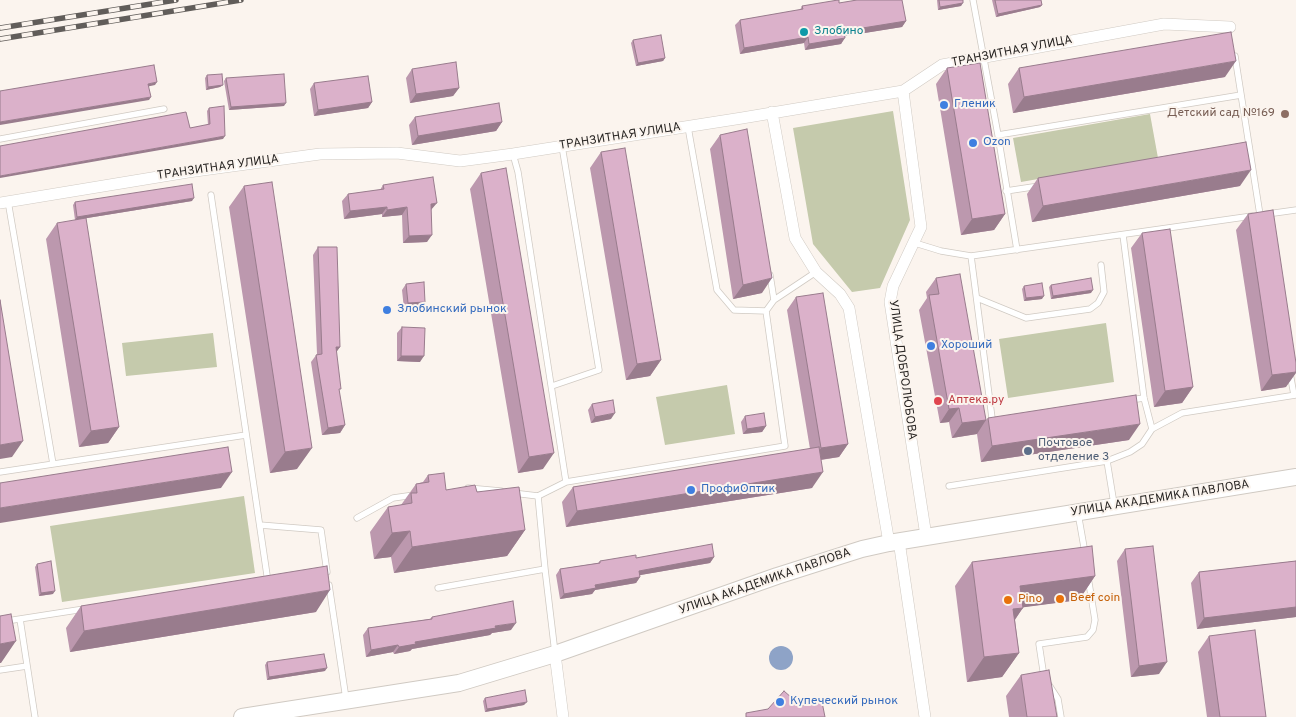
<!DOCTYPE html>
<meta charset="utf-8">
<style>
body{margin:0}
canvas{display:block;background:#fbf4ee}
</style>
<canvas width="1296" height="717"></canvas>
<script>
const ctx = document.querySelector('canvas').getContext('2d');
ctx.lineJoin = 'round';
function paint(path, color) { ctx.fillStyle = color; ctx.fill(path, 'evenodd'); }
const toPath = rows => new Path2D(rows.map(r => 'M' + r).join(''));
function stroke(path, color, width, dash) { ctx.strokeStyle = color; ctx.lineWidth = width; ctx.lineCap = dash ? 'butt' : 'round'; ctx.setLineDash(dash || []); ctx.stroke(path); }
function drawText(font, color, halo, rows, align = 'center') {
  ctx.font = font + ' Overpass,sans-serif'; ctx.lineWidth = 4; ctx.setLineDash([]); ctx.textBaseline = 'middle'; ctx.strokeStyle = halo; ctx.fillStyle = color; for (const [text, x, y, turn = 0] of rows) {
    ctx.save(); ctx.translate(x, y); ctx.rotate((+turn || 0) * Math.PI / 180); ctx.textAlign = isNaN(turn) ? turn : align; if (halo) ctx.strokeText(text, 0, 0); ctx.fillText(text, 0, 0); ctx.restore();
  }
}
paint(toPath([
 [893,111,910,220,880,288,852,292,813,244,793,128],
 [1150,114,1158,158,1021,182,1013,138],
 [1106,323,1114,382,1008,398,999,339],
 [213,333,217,367,126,376,122,343],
 [727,385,735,434,665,445,656,397],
 [244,496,255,573,62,602,50,526]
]), '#c5caac');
paint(toPath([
 '769 658a12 12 0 1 1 24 0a12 12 0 1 1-24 0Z'
]), '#8ea3c7');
const service = toPath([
 [973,0,998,135,1017,250],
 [1235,56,1260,215,1296,210],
 [688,127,717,290,734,310,766,311],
 [998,135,1241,95],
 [0,139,164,109],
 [513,154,518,172,566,482],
 [1006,191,1039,186],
 [211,195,268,582],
 [8,201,53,464],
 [1123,235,1144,398,1152,429],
 [915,243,941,251,971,256,1252,216],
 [971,256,992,418,995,421,998,421],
 [770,275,774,300],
 [977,298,1026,318,1090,309,1098,303,1104,292,1101,265],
 [1290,373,1294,395],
 [552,386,599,370,562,146],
 [1130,400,1144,398],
 [0,472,246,435],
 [949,486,1107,461],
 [468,488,501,491],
 [513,493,538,496,566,482,785,446,766,311,774,300,816,272],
 [538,496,545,569],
 [1114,504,1107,461,1130,452,1142,444,1152,429,1182,413,1296,395],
 [1078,513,1085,553],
 [357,518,393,498,414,495],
 [260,525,321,530,327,572],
 [329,585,346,699],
 [438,588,545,569,555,653],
 [20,619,35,717],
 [0,622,84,609],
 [0,670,27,666],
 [1044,677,1039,644,1087,637,1093,630,1095,620,1088,577],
 [1049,685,1058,699,1061,717]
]);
const minor = toPath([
 [903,91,921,227,893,286,890,302,926,536],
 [772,112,795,238,816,272,840,294,849,308,889,543],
 [0,203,188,172,320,154,397,153,460,161,513,154,742,118,903,91,942,65,1164,24,1230,27],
 [899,541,925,717],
 [555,654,563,717]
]);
const secondary = toPath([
 [242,717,459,683,555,654,777,576,862,549,889,543,1296,477]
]);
stroke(service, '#d0cac3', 7);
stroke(minor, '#d0cac3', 12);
stroke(secondary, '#d0cac3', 18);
stroke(service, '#fff', 5.5);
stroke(minor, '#fff', 11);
stroke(secondary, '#fff', 16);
const rail = toPath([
 [0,28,176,0],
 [0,39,241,0]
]);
stroke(rail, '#615d5a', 5.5);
stroke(rail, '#fbf4ee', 4, [11]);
paint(toPath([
 [937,0,963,0,961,6,938,10],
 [992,0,1041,0,1042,5,1040,7,996,17],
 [839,3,906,21,902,27,845,36,841,44,805,50,804,43,740,54,735,25,740,20,800,10,802,6],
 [633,40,665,58,663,61,636,66,631,43],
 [947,68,1005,214,994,230,961,235,936,84],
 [1019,68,1225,77,1013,113,1008,84],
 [412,69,459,88,453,96,410,103,406,78],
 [207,75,223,85,220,87,206,90,205,78],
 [226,78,284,106,229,110,224,81],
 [314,83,372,102,368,108,314,116,310,89],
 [209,108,223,139,190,128,208,125,207,111],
 [415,117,502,122,496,131,412,145,409,125],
 [720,135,762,293,733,299,710,149],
 [601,152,661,360,650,376,626,380,590,168],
 [481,173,543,469,518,473,470,189],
 [1038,178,1240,186,1032,222,1027,194],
 [383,185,431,210,427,242,403,243,402,215,382,217,382,214,344,219,342,201,348,194,380,190],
 [244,186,297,469,270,473,229,207],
 [192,201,75,220,73,205,75,202],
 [1248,214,1286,387,1261,391,1236,230],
 [57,223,119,427,108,443,79,447,46,239],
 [1142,233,1193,387,1182,403,1154,407,1131,248],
 [318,247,340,347,336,352,339,391,345,425,340,433,322,435,311,362,317,354,313,255],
 [936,278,986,420,988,418,1129,440,981,462,977,434,952,438,949,422,940,423,919,310,927,298,926,292],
 [406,284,421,308,404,309,402,290],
 [1051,285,1091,293,1051,299,1049,287],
 [1024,286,1042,299,1024,301,1022,289],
 [796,297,848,444,839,457,821,460,812,488,566,527,562,502,573,487,810,449,787,310],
 [402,327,420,362,397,361,397,333],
 [592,404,611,419,591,423,588,410],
 [745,416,766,426,762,432,743,434,741,422],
 [428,475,446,490,477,492,525,530,507,556,394,573,391,557,374,559,370,532,388,507,401,505,416,484,423,482],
 [1125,549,1159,674,1131,677,1117,561],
 [714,557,710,563,640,575,640,577,636,583,595,590,592,594,560,599,556,575,560,569,598,563,600,561,636,558],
 [1296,561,1296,617,1197,629,1191,583,1199,572],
 [972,562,1095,576,1079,600,1023,607,1015,620,1019,653,1002,677,967,682,955,586],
 [37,564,53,594,39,596,35,567],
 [81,606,316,612,70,652,66,628],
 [432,617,511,630,492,633,490,635,412,649,410,651,394,654,393,652,366,657,363,635,368,628,430,619],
 [1209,636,1266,717,1207,717,1198,652],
 [267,662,325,671,267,680,265,665],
 [1021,675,1057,717,1009,717,1006,696],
 [485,698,524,705,485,712,483,701]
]), '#bc98ae');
paint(toPath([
 [963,3,961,6,938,10,940,7],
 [1042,5,1040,7,996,17,998,14],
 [906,21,902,27,840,37,844,31],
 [808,37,804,43,740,54,744,48],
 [845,38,841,44,805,50,809,44],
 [665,58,663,61,636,66,638,63],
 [1236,61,1225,77,1013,113,1024,97],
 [157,82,155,85,146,87,148,84],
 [223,85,220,87,206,90,208,87],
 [459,88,453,96,410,103,416,94],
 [151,97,149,100,0,125,0,122],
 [372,102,368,108,314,116,318,110],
 [286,103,284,106,229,110,231,107],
 [502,122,496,131,412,145,418,136],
 [225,136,223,139,0,178,0,176],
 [1251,170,1240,186,1032,222,1043,206],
 [194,198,192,201,75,220,77,217],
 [437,203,431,210,425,211,431,204],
 [387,207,382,214,344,219,350,211],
 [407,207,402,215,382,217,387,210],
 [1005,214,994,230,961,235,972,219],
 [432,235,427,242,403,243,409,236],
 [772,278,762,293,733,299,743,285],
 [1093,290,1091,293,1051,299,1053,296],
 [1044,296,1042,299,1024,301,1026,298],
 [425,302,421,308,404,309,408,303],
 [336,347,340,347,335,354],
 [401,356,424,356,420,362,397,361],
 [661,360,650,376,626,380,637,364],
 [1296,372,1296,373,1286,387,1261,391,1272,375],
 [1193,387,1182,403,1154,407,1165,391],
 [959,408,949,422,940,423,949,409],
 [615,413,611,419,591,423,595,417],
 [986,420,977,434,952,438,962,423],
 [1140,424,1129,440,981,462,992,446],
 [345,425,340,433,322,435,328,428],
 [766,426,762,432,743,434,747,429],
 [119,427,108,443,79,447,91,431],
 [23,441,12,457,0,459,0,445],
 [848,444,839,457,812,461,821,448],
 [312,448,297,469,270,473,285,452],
 [554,453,543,469,518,473,529,457],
 [232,472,221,488,0,523,0,508],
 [823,472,812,488,566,527,577,511],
 [525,530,507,556,394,573,412,547],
 [410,531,391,557,374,559,392,533],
 [714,557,710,563,635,576,639,571],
 [1095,576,1079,600,1003,610,1020,586],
 [640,577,636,583,595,590,592,594,560,599,564,594,595,585],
 [330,590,316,612,70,652,84,631],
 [55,591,53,594,39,596,41,593],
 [1296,607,1296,617,1197,629,1204,618],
 [1023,608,1006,632,1013,609],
 [516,623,511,630,492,633,490,635,412,649,410,651,394,654,399,647,415,642,495,626],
 [16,641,1,663,0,663,0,644],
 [398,645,393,652,366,657,371,650],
 [1019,653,1002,677,967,682,984,657],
 [1167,662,1159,674,1131,677,1139,666],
 [327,668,325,671,267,680,269,677],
 [527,702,524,705,485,712,487,709]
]), '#997c8d');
const building = toPath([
 [838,0,839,0,839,3,857,0,902,0,906,21,844,31,845,38,809,44,808,37,744,48,740,20,803,9,802,6,838,0],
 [939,0,963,0,963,3,940,7,939,0],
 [995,0,1041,0,1042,5,998,14,995,0],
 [1231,32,1236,61,1024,97,1019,68,1231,32],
 [661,35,665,58,638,63,633,40,661,35],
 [456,62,459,88,416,94,412,69,456,62],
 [980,63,1005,214,972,219,947,68,980,63],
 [154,65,157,82,148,84,151,97,0,122,0,91,154,65],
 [222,74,223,85,208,87,207,75,222,74],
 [284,74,286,103,231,107,226,78,284,74],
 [368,76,372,102,318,110,314,83,368,76],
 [499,103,502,122,418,136,415,117,499,103],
 [224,106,225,136,0,176,0,146,186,112,190,128,210,124,209,108,224,106],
 [747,129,772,278,743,285,720,135,747,129],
 [1246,142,1251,170,1043,206,1038,178,1246,142],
 [625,148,661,360,637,364,601,152,625,148],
 [506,168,554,453,529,457,481,173,506,168],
 [433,177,437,203,431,204,432,235,409,236,407,207,387,210,387,207,350,211,348,194,384,189,383,185,433,177],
 [272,182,312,448,285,452,244,186,272,182],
 [192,184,194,198,77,217,75,202,192,184],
 [1273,210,1296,363,1296,372,1272,375,1248,214,1273,210],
 [86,218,119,427,91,431,57,223,86,218],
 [1170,229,1193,387,1165,391,1142,233,1170,229],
 [318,247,337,247,340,347,336,347,341,389,339,389,345,425,328,428,316,355,322,354,318,247],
 [960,274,986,420,962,423,959,408,949,409,929,295,939,294,936,278,960,274],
 [1091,278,1093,290,1053,296,1051,285,1091,278],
 [424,282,425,302,408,303,406,284,424,282],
 [1042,283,1044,296,1026,298,1024,286,1042,283],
 [823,293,848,444,821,448,796,297,823,293],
 [0,300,23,441,0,445,0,300],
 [402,327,425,328,424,356,401,356,402,327],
 [1136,395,1140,424,992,446,988,418,1136,395],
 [613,400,615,413,595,417,592,404,613,400],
 [764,413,766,426,747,429,745,416,764,413],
 [228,447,232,472,0,508,0,483,228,447],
 [819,447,823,472,577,511,573,487,819,447],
 [444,473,446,490,475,485,477,492,519,487,525,530,412,547,410,531,392,533,388,507,412,503,411,493,417,493,416,484,429,482,428,475,444,473],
 [712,544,714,557,639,571,640,577,595,585,596,588,564,594,560,569,600,563,600,561,636,555,636,558,712,544],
 [1092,546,1095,576,1020,586,1023,608,1013,609,1019,653,984,657,972,562,1092,546],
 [1153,546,1167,662,1139,666,1125,549,1153,546],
 [51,561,55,591,41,593,37,564,51,561],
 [1296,561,1296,607,1204,618,1199,572,1296,561],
 [327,566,330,590,84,631,81,606,327,566],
 [513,601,516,623,495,626,496,628,415,642,416,644,399,647,398,645,371,650,368,628,432,619,432,617,513,601],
 [11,614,16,641,0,644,0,616,11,614],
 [1255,630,1266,717,1220,717,1209,636,1255,630],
 [324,654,327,668,269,677,267,662,324,654],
 [1049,670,1057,717,1027,717,1021,675,1049,670],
 [525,690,527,702,487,709,485,698,525,690],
 [784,691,801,706,822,702,825,717,746,717,746,713,768,709,784,691]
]);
paint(building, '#dbb1ca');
stroke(building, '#997c8d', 1);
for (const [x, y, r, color] of [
 [804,32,5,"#0f9aa8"],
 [944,105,5,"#3f7fe0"],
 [1285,114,5,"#8d6e63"],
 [973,143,5,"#3f7fe0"],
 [387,310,5,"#3f7fe0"],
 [931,346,5,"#3f7fe0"],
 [938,401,5,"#e0444e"],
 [1028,451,5,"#5c6f8a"],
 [691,490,5,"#3f7fe0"],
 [1060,599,5,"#e8710a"],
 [1008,600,5,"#e8710a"],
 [780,702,5,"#3f7fe0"]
]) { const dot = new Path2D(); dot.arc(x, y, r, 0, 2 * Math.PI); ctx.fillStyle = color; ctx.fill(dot); stroke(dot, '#fbf4ee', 2); }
drawText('12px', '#0d838f', '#fbf4ee', [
 ["Злобино",814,32]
], 'left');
drawText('12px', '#282523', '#fbf4ee', [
 ["ТРАНЗИТНАЯ УЛИЦА",1012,52,-11],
 ["ТРАНЗИТНАЯ УЛИЦА",620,137,-9],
 ["ТРАНЗИТНАЯ УЛИЦА",218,168,-8],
 ["УЛИЦА ДОБРОЛЮБОВА",902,370,82],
 ["УЛИЦА АКАДЕМИКА ПАВЛОВА",1160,499,-9],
 ["УЛИЦА АКАДЕМИКА ПАВЛОВА",765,582,-19]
]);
drawText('12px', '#366cbe', '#fbf4ee', [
 ["Гленик",954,105],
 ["Ozon",983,143],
 ["Злобинский рынок",397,310],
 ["Хороший",941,346],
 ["ПрофиОптик",701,490],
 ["Купеческий рынок",790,702]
], 'left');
drawText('12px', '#785e54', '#fbf4ee', [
 ["Детский сад №169",1275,114]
], 'right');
drawText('12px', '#be3a42', '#fbf4ee', [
 ["Аптека.ру",948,401]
], 'left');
drawText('12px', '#4e5e75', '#fbf4ee', [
 ["Почтовое",1038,444],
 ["отделение 3",1038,458]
], 'left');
drawText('12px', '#c56008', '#fbf4ee', [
 ["Beef coin",1070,599],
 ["Pino",1018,600]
], 'left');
</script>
